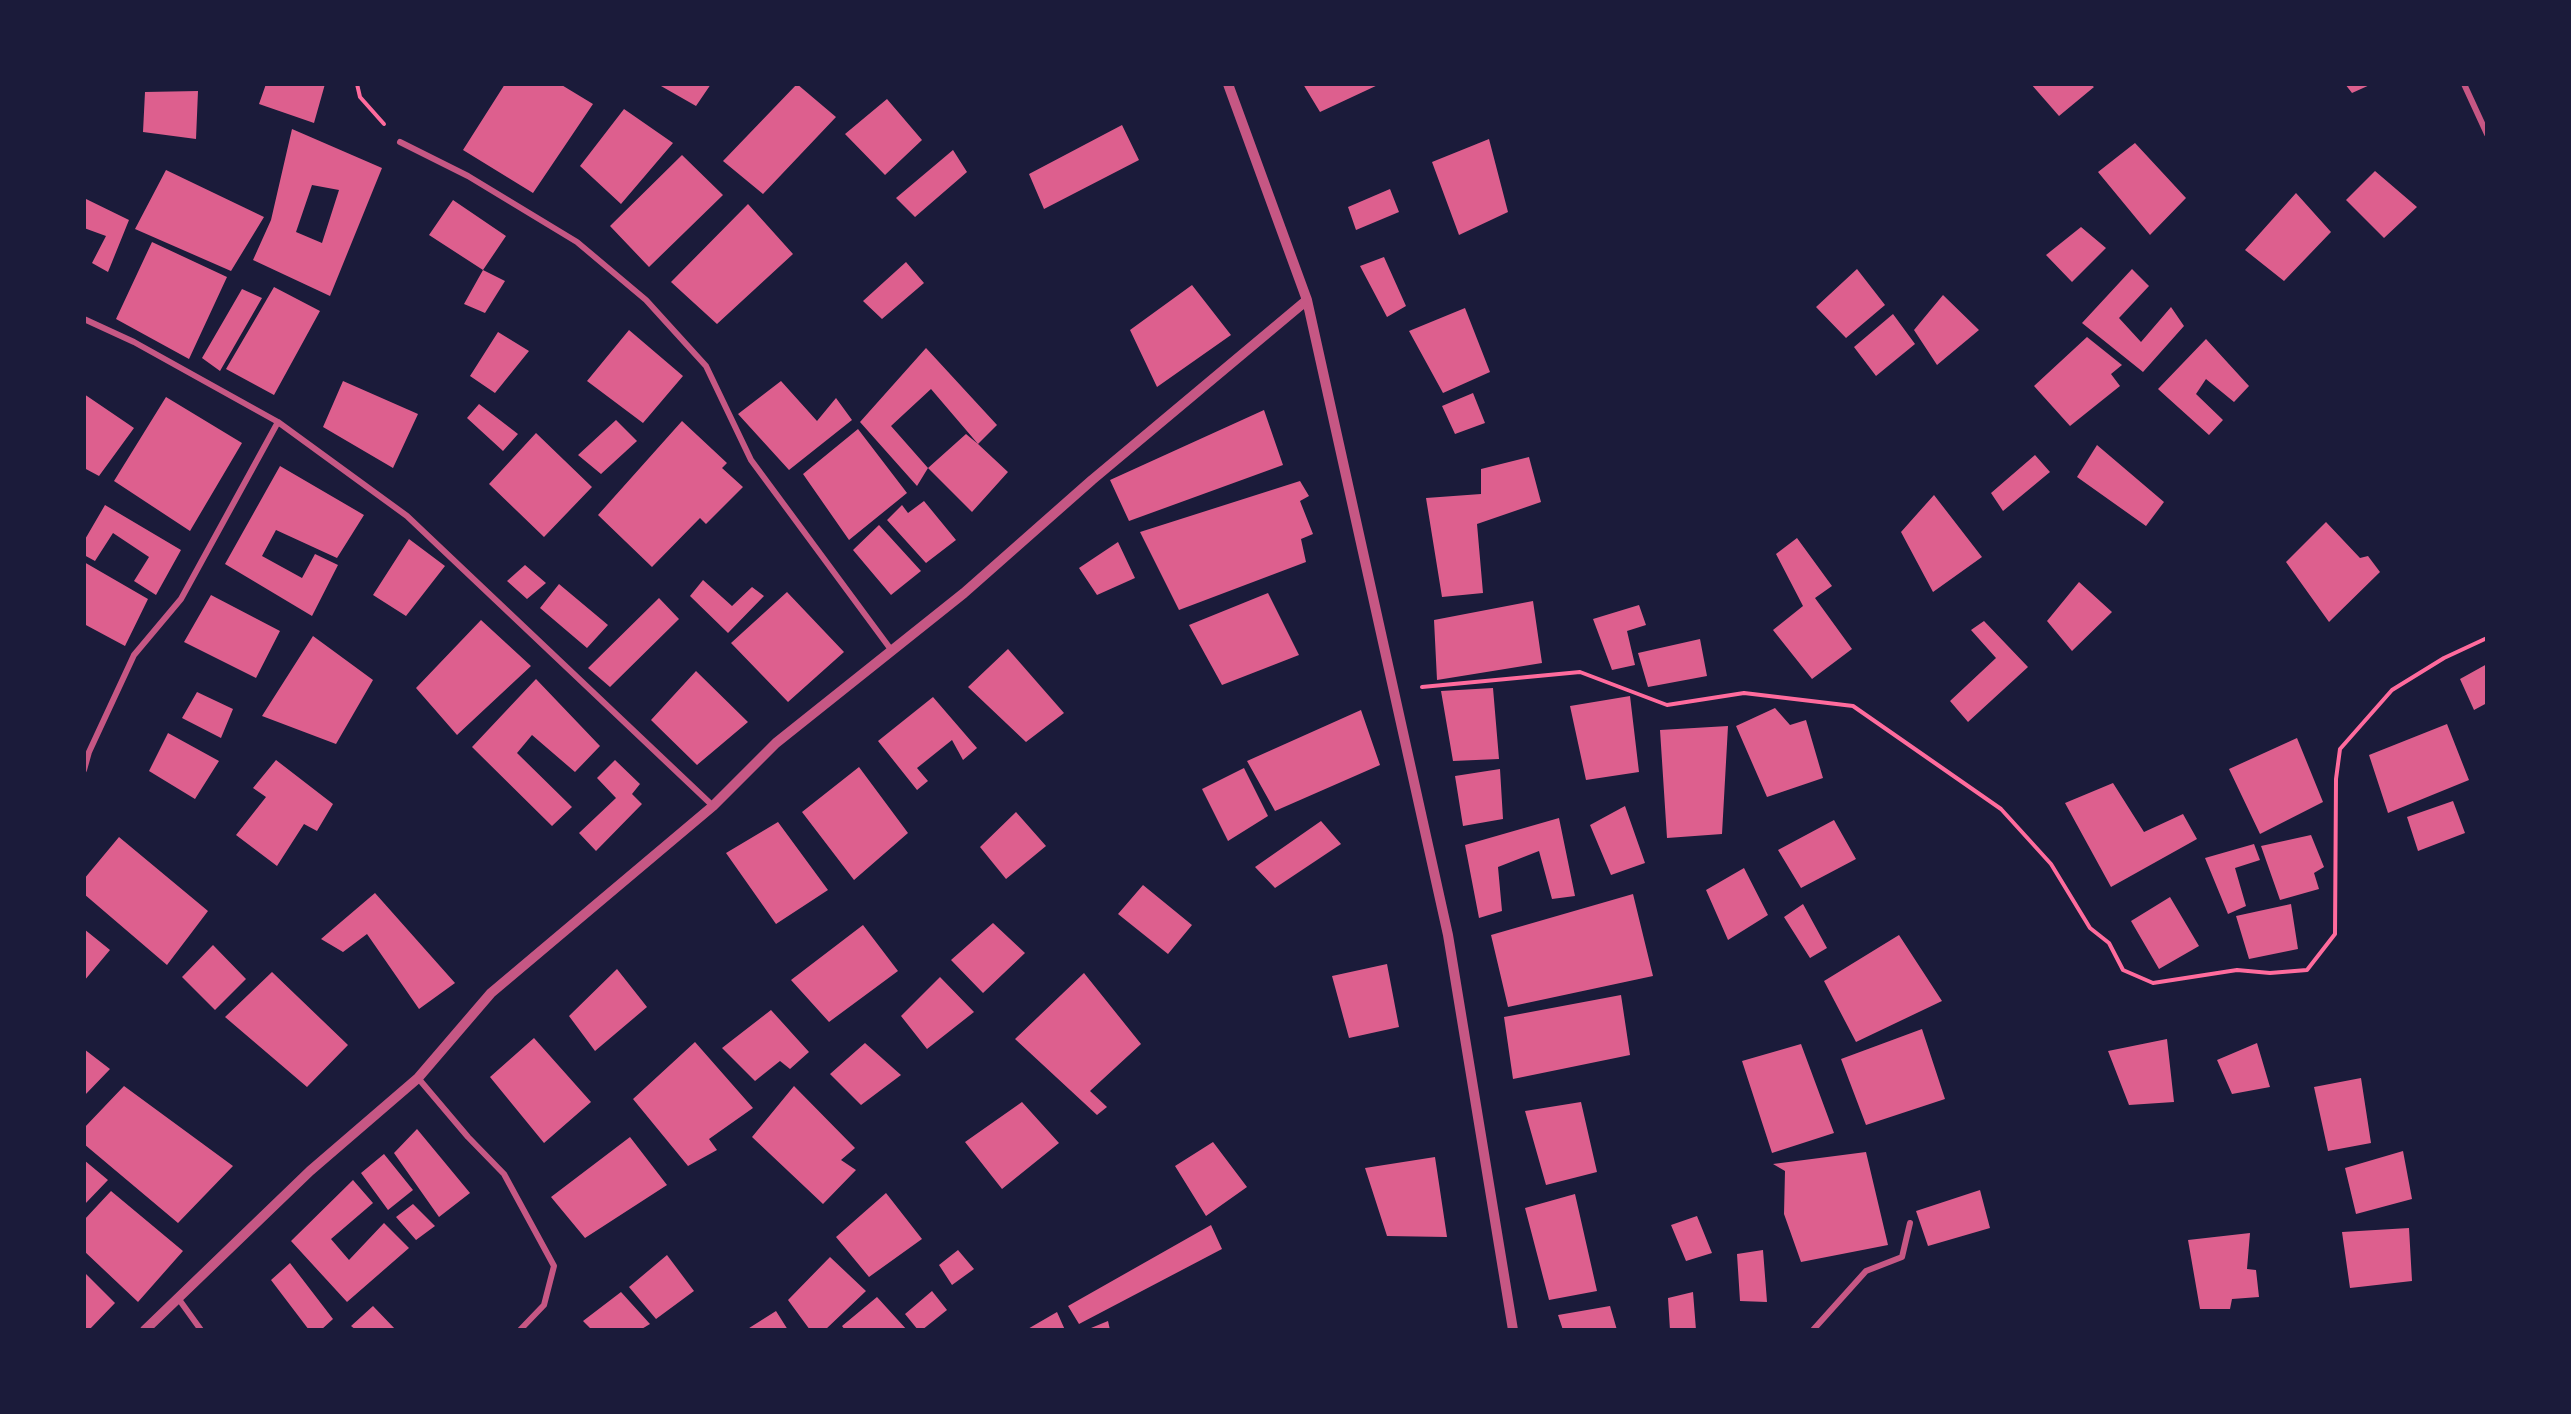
<!DOCTYPE html>
<style>
body{margin:0}
#map{position:relative;width:2571px;height:1414px;overflow:hidden;background:#1b1b3a;font-family:Georgia,serif}
canvas{display:block}
.frame{position:absolute;inset:0;border:86px solid #1b1b3a;pointer-events:none}
</style>
<div id="map">
<canvas width="2571" height="1414"></canvas>
<div class="frame"></div>
</div>
<script>
const ctx = document.querySelector('canvas').getContext('2d');
ctx.lineJoin = 'round';
function paint(path, color) { ctx.fillStyle = color; ctx.fill(path, 'evenodd'); }
const toPath = rows => new Path2D(rows.map(r => 'M' + r).join(''));
function stroke(path, color, width, dash) { ctx.strokeStyle = color; ctx.lineWidth = width; ctx.lineCap = dash ? 'butt' : 'round'; ctx.setLineDash(dash || []); ctx.stroke(path); }
paint(toPath([
 [266,84,325,84,314,123,259,104],
 [505,84,560,84,593,104,533,193,463,150],
 [662,84,711,84,696,106,661,86],
 [797,84,836,117,763,194,723,161],
 [1303,84,1380,84,1320,112],
 [2031,84,2090,84,2094,87,2059,116],
 [2345,84,2372,84,2352,93],
 [198,91,196,139,143,132,145,92],
 [887,99,922,140,885,175,845,134],
 [624,109,673,143,621,204,580,166],
 [1122,125,1139,160,1044,209,1029,174],
 [292,129,382,168,330,296,253,260,271,220],
 [312,185,339,190,322,243,296,232],
 [1489,139,1508,212,1459,235,1432,162],
 [2135,143,2186,198,2150,235,2098,172],
 [953,150,967,172,915,217,896,198],
 [682,155,723,195,649,267,610,226],
 [166,170,264,217,231,271,135,229],
 [2375,171,2417,207,2384,238,2346,200],
 [1390,189,1399,212,1356,230,1348,207],
 [2296,193,2331,232,2284,281,2245,250],
 [84,198,129,220,108,272,92,263,106,236,84,228],
 [453,200,506,236,483,270,429,235],
 [748,204,793,254,717,324,671,282],
 [2081,227,2106,248,2072,282,2046,255],
 [152,242,227,277,189,359,116,319],
 [1384,257,1406,306,1387,317,1360,266],
 [906,262,924,283,882,319,863,301],
 [1857,269,1885,305,1846,338,1816,307],
 [2132,269,2149,286,2119,318,2141,342,2171,307,2184,326,2143,372,2082,323],
 [483,270,505,281,485,313,464,304],
 [1192,285,1231,335,1157,387,1130,330],
 [274,287,320,311,274,395,226,369],
 [242,289,262,298,220,371,202,358],
 [1943,295,1979,330,1937,365,1914,330],
 [1465,308,1490,372,1443,393,1409,331],
 [1893,314,1915,344,1876,376,1854,347],
 [629,330,683,376,643,423,587,381],
 [498,332,529,351,495,393,470,376],
 [2087,337,2122,365,2111,374,2120,386,2070,426,2034,386],
 [2206,339,2249,386,2234,402,2206,379,2196,394,2223,420,2209,435,2158,389],
 [926,348,997,425,978,444,1008,472,972,512,928,468,966,434,978,444,931,389,891,426,928,468,917,486,860,422],
 [343,381,418,414,393,468,323,427],
 [781,381,817,421,836,398,852,420,789,470,738,414],
 [1473,393,1485,423,1455,434,1442,406],
 [84,394,134,428,99,476,84,468],
 [166,397,242,443,190,531,114,481],
 [479,404,518,434,503,451,467,418],
 [1264,410,1283,465,1129,521,1110,480],
 [616,420,637,441,601,474,578,455],
 [682,421,727,463,722,468,743,487,706,524,700,518,652,567,598,515],
 [858,429,907,493,849,540,803,474],
 [536,433,592,487,544,537,489,484],
 [2097,445,2164,502,2146,526,2077,477],
 [2035,455,2050,472,2003,511,1991,493],
 [1529,457,1541,502,1477,524,1483,593,1442,597,1426,498,1481,494,1481,469],
 [280,466,364,515,337,558,276,530,262,556,302,578,315,554,338,565,312,616,225,564],
 [1300,481,1309,496,1300,501,1313,534,1301,539,1306,562,1179,610,1140,532],
 [1934,495,1982,557,1933,592,1901,532],
 [924,501,956,540,926,563,887,520,902,505,908,513],
 [105,505,181,550,156,595,134,581,149,557,113,533,95,561,84,555,84,541],
 [2326,522,2360,558,2368,556,2380,572,2329,622,2286,562],
 [879,525,921,571,891,595,853,550],
 [1797,538,1832,586,1815,598,1852,649,1812,679,1773,630,1803,606,1776,554],
 [409,539,445,566,406,616,373,595],
 [1118,542,1135,578,1097,595,1079,568],
 [84,562,148,599,125,646,84,624],
 [525,565,546,583,527,599,507,581],
 [703,580,732,606,752,587,764,596,728,633,690,596],
 [2079,582,2112,612,2072,651,2047,621],
 [559,584,608,625,587,648,540,608],
 [787,592,844,652,788,702,731,643],
 [1268,593,1299,655,1222,685,1189,625],
 [211,595,280,631,256,678,184,642],
 [659,598,679,619,610,687,588,668],
 [1533,601,1542,663,1437,680,1434,620],
 [1639,605,1646,625,1627,631,1635,665,1612,670,1593,619],
 [481,620,531,666,457,735,416,688],
 [1984,621,2028,667,1968,722,1950,701,1996,658,1971,630],
 [313,636,373,680,336,744,262,716],
 [1700,639,1707,676,1648,687,1638,653],
 [1008,649,1064,713,1026,742,968,687],
 [2487,664,2487,703,2474,710,2460,679],
 [696,671,748,722,697,765,651,720],
 [536,679,600,746,575,772,532,735,517,753,572,807,552,826,472,747],
 [1493,688,1499,759,1453,761,1441,691],
 [197,692,233,709,221,738,182,718],
 [1630,696,1639,772,1586,780,1570,706],
 [933,697,977,748,963,760,952,740,917,768,928,781,917,790,878,741],
 [1775,708,1790,725,1806,720,1823,778,1767,797,1736,726],
 [1361,710,1380,765,1275,811,1247,761],
 [2447,724,2469,780,2388,813,2369,755],
 [1728,726,1722,834,1667,838,1660,730],
 [168,733,219,761,195,799,149,771],
 [2297,738,2323,802,2260,834,2229,769],
 [276,760,333,804,317,831,304,824,277,866,236,835,266,797,253,788],
 [615,760,640,784,632,794,642,804,596,851,579,833,616,798,597,778],
 [859,767,908,833,854,880,802,812],
 [1244,768,1268,816,1228,841,1202,789],
 [1500,769,1503,819,1463,826,1455,776],
 [2113,783,2144,832,2183,814,2197,839,2111,887,2065,803],
 [2453,801,2465,833,2418,851,2407,817],
 [1625,806,1645,863,1611,875,1590,825],
 [1016,812,1046,846,1006,879,980,847],
 [1559,818,1575,896,1552,899,1539,851,1498,867,1502,911,1479,918,1465,845],
 [1834,820,1856,859,1801,888,1778,850],
 [1321,821,1341,844,1275,888,1255,867],
 [778,822,828,890,776,924,726,853],
 [2311,835,2324,867,2314,873,2319,889,2280,900,2261,846],
 [119,837,208,911,167,965,84,894,84,879],
 [2254,844,2260,860,2235,868,2246,906,2228,914,2205,858],
 [1744,868,1768,915,1728,940,1706,890],
 [1143,885,1192,925,1168,954,1118,914],
 [375,893,455,983,419,1009,367,934,343,952,321,939],
 [1633,894,1653,976,1508,1007,1491,935],
 [2170,897,2199,946,2159,969,2131,921],
 [1803,904,1827,948,1810,958,1784,917],
 [2291,904,2298,949,2249,959,2236,916],
 [993,923,1025,953,983,993,951,960],
 [863,925,898,971,829,1022,791,980],
 [84,929,110,950,84,981],
 [1899,935,1942,1001,1856,1042,1824,981],
 [213,945,246,979,215,1010,182,977],
 [1387,964,1399,1027,1349,1038,1332,976],
 [617,969,647,1007,595,1051,569,1016],
 [272,972,348,1045,307,1087,225,1017],
 [1084,973,1141,1044,1090,1091,1107,1107,1097,1115,1015,1039],
 [940,977,974,1012,927,1049,901,1016],
 [1621,995,1630,1055,1513,1079,1504,1017],
 [771,1010,809,1052,790,1069,780,1061,755,1081,722,1048],
 [1922,1029,1945,1099,1866,1125,1841,1059],
 [534,1038,591,1102,544,1143,490,1077],
 [2167,1039,2174,1102,2129,1105,2108,1051],
 [695,1042,753,1108,709,1139,717,1150,688,1166,633,1099],
 [865,1043,901,1075,861,1105,830,1074],
 [2257,1043,2270,1087,2232,1094,2217,1060],
 [1801,1044,1834,1133,1772,1153,1742,1061],
 [84,1049,110,1069,84,1096],
 [2361,1078,2371,1143,2328,1151,2314,1087],
 [124,1086,233,1166,178,1223,84,1144,84,1128],
 [794,1086,855,1148,841,1160,856,1170,823,1204,752,1137],
 [1022,1102,1059,1143,1002,1189,965,1142],
 [1581,1102,1597,1172,1546,1185,1525,1111],
 [417,1129,470,1193,439,1217,394,1153],
 [630,1137,667,1185,585,1238,551,1197],
 [1213,1142,1247,1187,1206,1216,1175,1166],
 [2403,1151,2412,1199,2356,1214,2345,1168],
 [1866,1152,1888,1245,1801,1262,1784,1214,1785,1171,1773,1164],
 [384,1154,413,1190,388,1210,361,1173],
 [1435,1157,1447,1237,1387,1236,1365,1168],
 [84,1160,108,1180,84,1205],
 [353,1180,373,1203,331,1239,349,1260,384,1223,409,1248,347,1302,291,1241],
 [1980,1190,1990,1228,1928,1246,1916,1211],
 [111,1191,183,1251,138,1302,84,1251,84,1220],
 [886,1193,922,1239,869,1277,836,1237],
 [1575,1194,1597,1291,1549,1300,1525,1208],
 [413,1204,435,1226,416,1240,396,1217],
 [1697,1216,1712,1253,1686,1261,1671,1225],
 [1211,1225,1222,1249,1079,1324,1068,1306],
 [2409,1228,2412,1281,2350,1288,2342,1232],
 [2250,1233,2247,1269,2256,1270,2259,1297,2232,1299,2230,1309,2200,1309,2188,1240],
 [958,1250,974,1269,952,1285,939,1265],
 [1763,1250,1767,1302,1740,1301,1737,1254],
 [667,1255,694,1291,656,1319,629,1287],
 [830,1257,866,1291,825,1330,810,1330,788,1300],
 [290,1263,333,1319,321,1330,309,1330,271,1280],
 [86,1274,115,1303,89,1330,84,1330,84,1277],
 [932,1291,947,1310,922,1330,918,1330,905,1314],
 [621,1292,650,1324,640,1330,592,1330,583,1321],
 [1693,1292,1696,1330,1670,1330,1668,1298],
 [877,1297,907,1330,845,1330,842,1326],
 [373,1306,396,1330,356,1330,351,1326],
 [1610,1306,1617,1330,1563,1330,1558,1315],
 [776,1311,788,1330,746,1330],
 [1057,1312,1065,1330,1026,1330],
 [1108,1321,1110,1330,1092,1330,1091,1328]
]), '#dd5f8e');
stroke(toPath([
 [357,84,360,97,384,124],
 [1422,687,1580,672,1667,705,1744,693,1853,706,2001,809,2051,864,2090,928,2109,943,2123,970,2153,983,2237,970,2270,973,2307,970,2335,934,2336,779,2340,749,2392,690,2444,658,2487,638]
]), '#ff6b9d', 4);
stroke(toPath([
 [2464,84,2487,134],
 [400,142,468,176,577,242,646,300,706,366,751,460,892,651],
 [84,319,134,342,278,422,407,516,713,806],
 [84,770,89,752,134,655,181,599,278,422],
 [418,1078,468,1137,504,1174,554,1266,544,1305,520,1330],
 [178,1298,201,1330],
 [1813,1330,1866,1271,1902,1257,1910,1223]
]), '#c65784', 6);
stroke(toPath([
 [1228,84,1307,300,1448,935,1513,1330],
 [145,1330,310,1171,418,1078,491,993,713,806,776,743,964,593,1092,480,1307,300]
]), '#c65784', 10);
</script>
